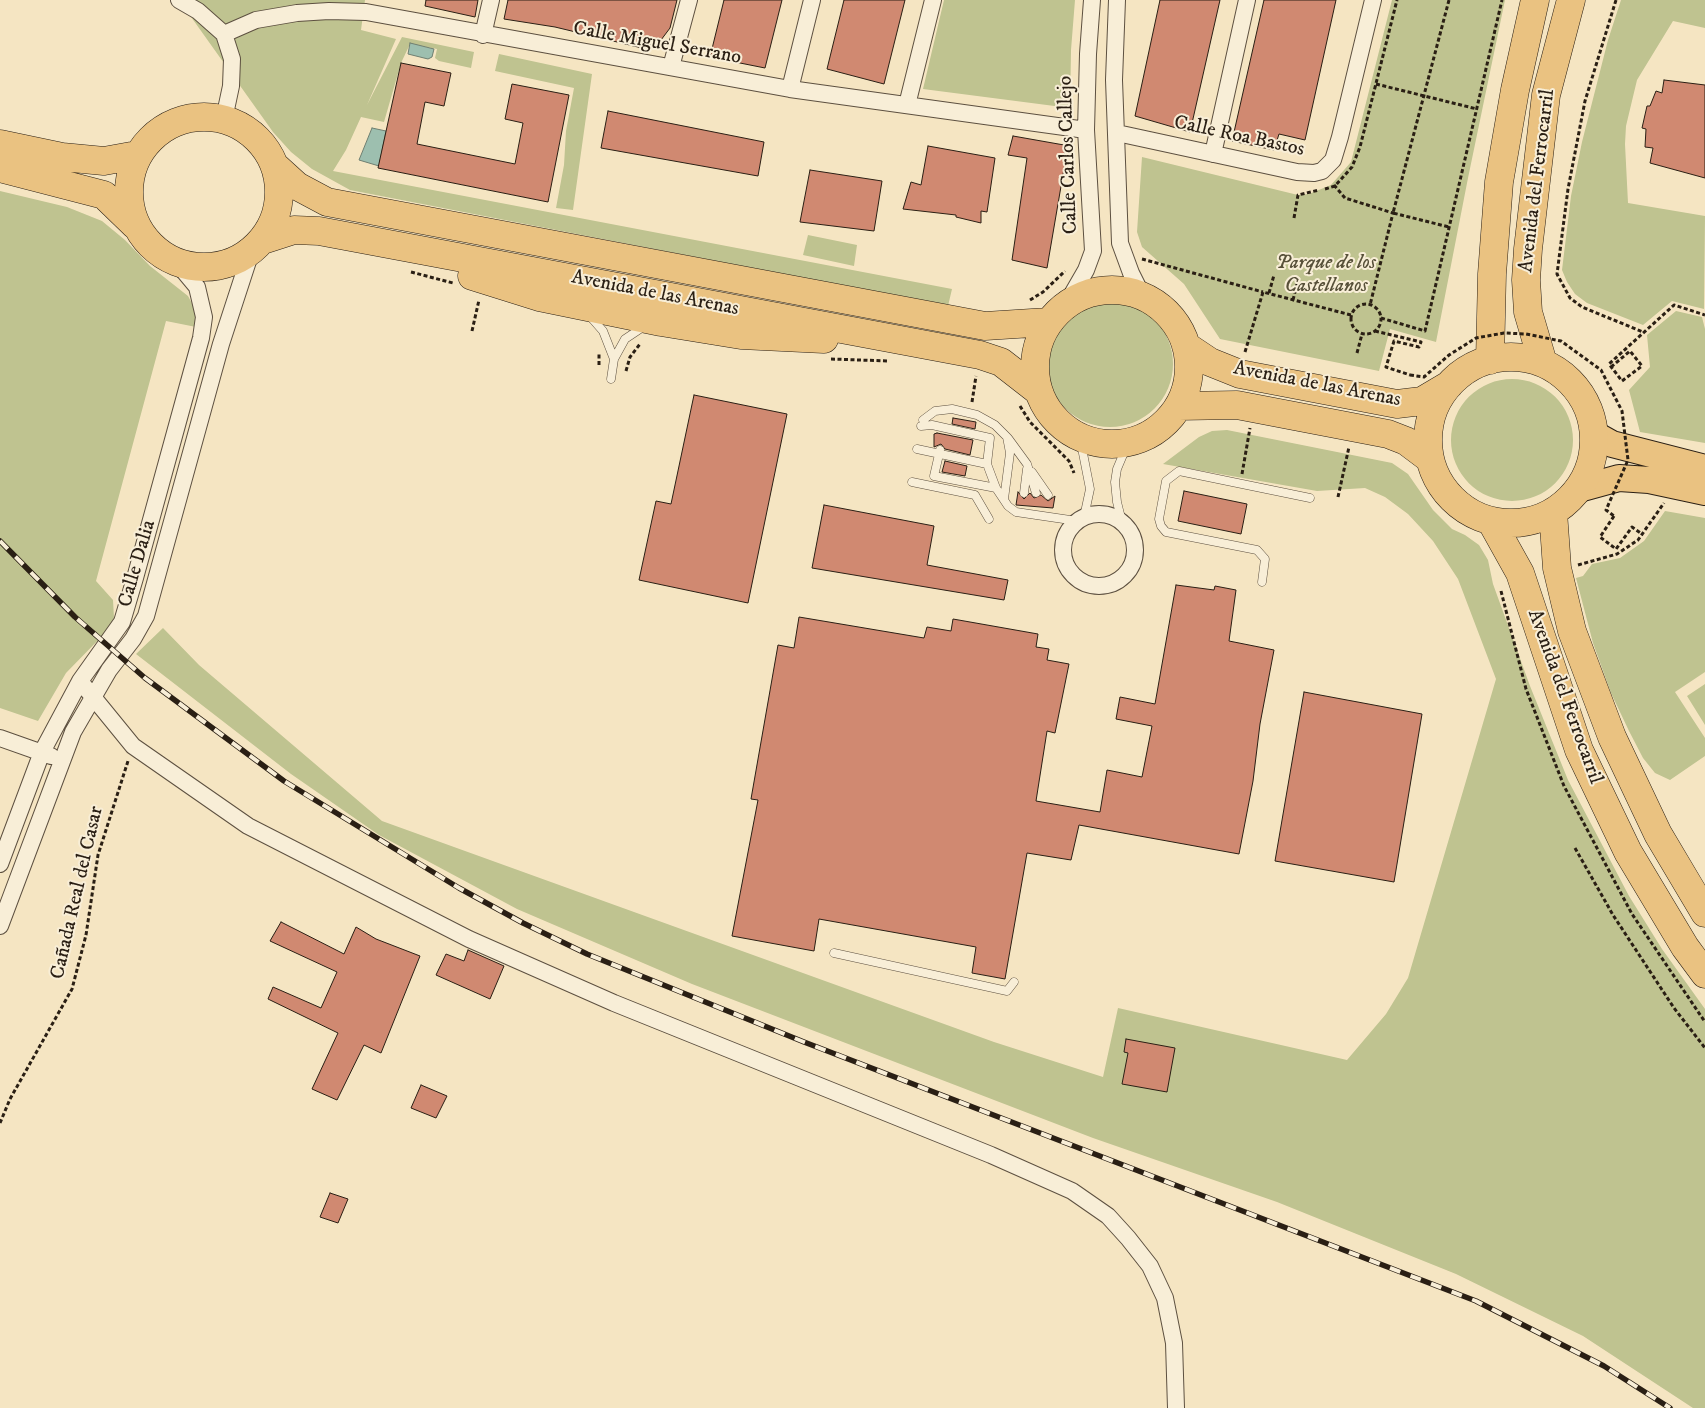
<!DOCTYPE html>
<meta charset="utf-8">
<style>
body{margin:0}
canvas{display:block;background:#f5e5c2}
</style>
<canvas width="1705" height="1408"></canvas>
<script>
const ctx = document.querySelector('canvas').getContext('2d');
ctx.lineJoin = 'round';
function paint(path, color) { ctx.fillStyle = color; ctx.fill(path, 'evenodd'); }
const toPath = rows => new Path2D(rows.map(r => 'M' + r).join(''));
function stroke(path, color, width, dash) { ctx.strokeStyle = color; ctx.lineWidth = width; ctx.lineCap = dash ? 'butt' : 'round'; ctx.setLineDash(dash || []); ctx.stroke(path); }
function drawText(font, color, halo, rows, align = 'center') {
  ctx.font = font + ' "IM FELL DW Pica",serif'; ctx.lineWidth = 4; ctx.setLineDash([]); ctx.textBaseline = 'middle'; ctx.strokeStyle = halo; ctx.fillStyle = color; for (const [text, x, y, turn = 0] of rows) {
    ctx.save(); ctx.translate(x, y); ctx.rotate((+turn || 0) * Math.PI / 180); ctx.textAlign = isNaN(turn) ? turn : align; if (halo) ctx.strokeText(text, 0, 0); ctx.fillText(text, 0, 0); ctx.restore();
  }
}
paint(toPath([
 [179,0,365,0,361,30,396,39,367,105,402,37,474,52,471,68,439,61,435,58,437,49,410,44,401,63,384,122,361,117,346,150,333,171,952,289,948,306,350,190,312,169,291,152,273,132],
 [944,0,1075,0,1071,50,1070,108,923,89],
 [1392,0,1505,0,1468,178,1436,342,1390,329,1379,371,1220,339,1184,284,1142,247,1137,232,1142,157,1298,195,1309,194,1331,185,1351,162],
 [1621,0,1705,0,1705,28,1673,21,1637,80,1626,126,1625,144,1628,203,1705,216,1704,309,1672,301,1643,325,1587,303,1575,294,1567,282,1562,270,1571,196,1582,142,1608,40],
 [499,54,592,74,573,210,556,208,564,165,566,131,574,88,495,71],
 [0,191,67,207,102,221,125,240,150,266,188,296,195,309,196,327,166,321,96,581,113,600,114,618,107,631,66,673,38,721,0,708],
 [808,235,857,245,854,266,803,255],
 '1047 364a63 63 0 1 1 126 0a63 63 0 1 1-126 0Z',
 [1676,311,1702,317,1705,329,1705,443,1640,432,1629,390,1650,367,1647,335],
 '1451 440a61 61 0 1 1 122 0a61 61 0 1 1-122 0Z',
 [1227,430,1392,463,1408,474,1433,510,1452,529,1465,535,1479,545,1488,560,1493,584,1530,686,1568,780,1629,896,1662,949,1705,1009,1705,1408,1693,1408,1583,1336,1456,1274,1277,1202,1093,1138,692,984,517,909,379,835,291,774,136,654,163,628,199,665,382,821,994,1042,1103,1077,1118,1008,1347,1060,1386,1014,1408,978,1496,679,1458,579,1433,541,1408,514,1385,497,1365,488,1317,491,1163,464,1199,437,1212,431],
 [1665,511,1705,518,1705,672,1675,692,1705,738,1705,756,1670,780,1655,773,1643,758,1629,731,1611,693,1593,643,1576,578,1583,576,1592,564,1620,558,1644,541],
 [1705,684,1705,725,1687,696]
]), '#bfc390');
const water = toPath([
 [410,43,434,49,432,57,428,59,408,54,410,43],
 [372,128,386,131,379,166,359,160,372,128]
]);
paint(water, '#9dbfaf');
stroke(water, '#6f7f71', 1);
const building = toPath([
 [426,0,478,0,475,17,425,6,426,0],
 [508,0,677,0,670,28,661,40,642,48,555,27,504,19,508,0],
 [724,0,782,0,765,68,710,57,724,0],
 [844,0,905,0,884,84,827,69,844,0],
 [1160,0,1220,0,1190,132,1135,116,1160,0],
 [1264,0,1336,0,1305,140,1279,134,1274,150,1232,141,1264,0],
 [401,63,451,73,444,106,425,102,417,144,515,164,523,123,505,119,512,84,569,95,548,202,378,168,401,63],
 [1664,80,1705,85,1705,178,1650,163,1653,148,1645,147,1646,129,1642,128,1647,106,1650,106,1656,91,1662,93,1664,80],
 [608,111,764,142,758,176,601,148,608,111],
 [1013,136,1064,145,1065,163,1047,268,1012,260,1027,158,1008,155,1013,136],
 [928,146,995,158,987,212,981,211,981,223,956,217,956,215,903,209,911,182,921,185,928,146],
 [810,170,882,181,874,231,800,222,810,170],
 [694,395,787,414,748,603,639,580,656,501,671,504,694,395],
 [953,418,976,422,975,429,952,424,953,418],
 [937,433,973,440,970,455,945,449,941,444,934,447,934,434,937,433],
 [945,461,967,466,965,476,942,472,945,461],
 [1184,491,1247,504,1241,534,1178,521,1184,491],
 [1018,492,1024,499,1030,493,1034,498,1041,495,1048,501,1055,496,1053,508,1016,505,1018,492],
 [824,505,934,526,927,565,1008,580,1004,600,812,568,824,505],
 [1176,585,1214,590,1215,586,1236,590,1229,641,1274,650,1260,724,1253,781,1239,854,1079,825,1071,860,1027,853,1005,979,972,973,976,947,819,919,814,951,732,936,758,800,751,799,778,645,794,648,799,617,924,638,927,627,951,631,953,619,1038,634,1036,647,1049,649,1047,660,1069,664,1055,733,1047,731,1036,801,1100,812,1107,770,1142,777,1152,726,1116,719,1120,697,1155,704,1176,585],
 [1304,692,1422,714,1394,882,1275,861,1304,692],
 [281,922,344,954,356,927,376,939,420,956,381,1053,364,1045,337,1100,312,1089,338,1033,268,999,273,987,321,1008,337,972,270,941,281,922],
 [468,950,504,966,490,999,436,975,446,954,464,961,468,950],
 [1126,1039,1175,1048,1167,1092,1122,1084,1128,1053,1124,1052,1126,1039],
 [421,1085,447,1096,436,1118,411,1108,421,1085],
 [330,1193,348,1199,338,1223,320,1217,330,1193]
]);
paint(building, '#d08971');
stroke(building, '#2a1f14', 1);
const lane = toPath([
 [589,315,603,331,614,359],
 [611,379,614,359,625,339,643,327],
 [923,420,935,411,952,409,977,415,995,425,1007,437,1010,453,1004,499],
 [921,426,932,425,990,438,987,464,996,488,1008,506,1016,512,1077,521],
 [1008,438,1027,464,1036,493],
 [1080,438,1090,489,1084,517],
 [917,449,987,464],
 [940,450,934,476,996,488],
 [1032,472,1048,495],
 [912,482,975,495,989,519],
 [1024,493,1027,469],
 [1122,522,1117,502,1115,482,1117,469,1128,443],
 [1262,582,1265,559,1257,550,1166,532,1161,526,1159,519,1166,481,1179,471,1310,498],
 [834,953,1007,991,1014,982]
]);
const street = toPath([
 [179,0,198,11,224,34,232,59,231,86,224,119],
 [1117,0,1114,80,1120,243,1131,273,1142,295],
 [224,34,256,20,297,13,329,11,366,12,790,89,1086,130],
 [483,35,491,0],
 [671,67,689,0],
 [790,89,812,0],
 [907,105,933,0],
 [1117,133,1297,172,1314,173,1322,171,1333,160,1340,137,1373,0],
 [1213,154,1247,0],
 [1067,303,1086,270,1093,251,1086,130,1088,54,1092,0],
 '1063 550a36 36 0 1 1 72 0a36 36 0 1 1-72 0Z',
 [80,681,133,746,248,826,469,939,614,1003,991,1155,1072,1191,1108,1216,1128,1238,1150,1266,1165,1298,1174,1343,1176,1408],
 [0,738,51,756],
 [0,864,42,752,80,681,122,622,135,578,201,338,204,317,197,287,177,263],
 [0,926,73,732,109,670,133,639,146,616,221,344,251,252]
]);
const primary = toPath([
 [1594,434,1612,444,1705,468],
 [1579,489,1619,478,1649,480,1705,492]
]);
const highway = toPath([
 '129 192a75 75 0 1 1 150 0a75 75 0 1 1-150 0Z',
 [0,144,62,157,104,161,137,155],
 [275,166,297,186,327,202,985,326,1048,322],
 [0,168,104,195,135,225],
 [263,240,294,230,319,231,980,355,1001,362,1037,390],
 [472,276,539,297,661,322,741,335,824,339],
 '1035 367a77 77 0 1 1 154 0a77 77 0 1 1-154 0Z',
 [1186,346,1210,362,1240,374,1397,404,1422,401,1449,385],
 '1428 440a83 83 0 1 1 166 0a83 83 0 1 1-166 0Z',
 [1490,360,1492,274,1499,182,1515,90,1535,0],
 [1543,363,1528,312,1526,280,1528,249,1546,95,1571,0],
 [1179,406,1237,405,1388,434,1406,441,1430,459],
 [1553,512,1557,568,1572,631,1612,737,1658,834,1705,913],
 [1491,521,1520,573,1579,750,1628,852,1685,947,1705,974]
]);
stroke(lane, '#5d5040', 9);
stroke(street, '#5d5040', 18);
stroke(primary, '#2a1f14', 28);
stroke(highway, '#2a1f14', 29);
stroke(toPath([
 [1449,0,1393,213,1449,227],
 [1616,0,1585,101,1568,189,1557,274,1570,298,1582,307,1643,332],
 [1376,84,1477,109],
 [1334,185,1345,198,1393,213,1370,305],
 [1325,189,1335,186,1352,167,1360,147,1397,0],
 [1294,218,1298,195,1319,190],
 [1142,259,1263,292],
 [411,272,453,283],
 [1269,293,1274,275],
 [1030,300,1043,292,1065,271],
 [1293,300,1297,284],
 '1351 319a15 15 0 1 1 30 0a15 15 0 1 1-30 0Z',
 [1381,318,1425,331,1502,0],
 [472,331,479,300],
 [1375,331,1421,342,1419,347,1394,341,1386,367,1410,375],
 [1245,352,1263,292,1351,315],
 [1357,353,1362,334],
 [831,359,888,361],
 [599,365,599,354],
 [1611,367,1630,351,1642,366,1622,381,1609,364,1674,305,1705,315],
 [626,371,630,357,640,344],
 [972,402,976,376],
 [1020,406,1030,422,1069,461,1074,473],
 [1242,474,1250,428],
 [1338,497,1349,447],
 [1614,516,1600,537,1616,549,1632,527,1642,534],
 [1578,565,1617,554,1638,540,1664,503],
 [1501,591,1526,689,1564,786,1632,914,1705,1022],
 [1575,848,1613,915,1674,1008,1705,1048],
 [0,1123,10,1099,72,989,86,935,98,855,128,761]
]), '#2a1f14', 3, [4, 2.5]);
stroke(lane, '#f8eed7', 8);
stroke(street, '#f8eed7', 16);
stroke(primary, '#eac281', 26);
stroke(highway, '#eac281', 28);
const rail = toPath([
 [0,541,75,617,145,678,284,781,459,888,523,923,587,954,804,1042,1476,1301,1604,1366,1670,1408]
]);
stroke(rail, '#2a1f14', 5.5);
stroke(rail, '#f8eed7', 4, [11]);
stroke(toPath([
 [1410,375,1424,377,1449,355,1476,338,1504,333,1526,334,1561,341,1601,370,1622,411,1628,460,1606,510,1614,516]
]), '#2a1f14', 3, [4, 2.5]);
drawText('20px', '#2a1f14', '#f8eed7', [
 ["Calle Miguel Serrano",657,44,10],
 ["Calle Roa Bastos",1239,137,12],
 ["Calle Carlos Callejo",1069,155,-92],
 ["Avenida del Ferrocarril",1538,181,-83],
 ["Avenida de las Arenas",655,294,11],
 ["Avenida de las Arenas",1317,385,11],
 ["Calle Dalia",138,564,-74],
 ["Avenida del Ferrocarril",1564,697,70],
 ["Cañada Real del Casar",78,893,-77]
]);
drawText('italic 20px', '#575039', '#f8eed7', [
 ["Parque de los",1326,264],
 ["Castellanos",1326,287]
]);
</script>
